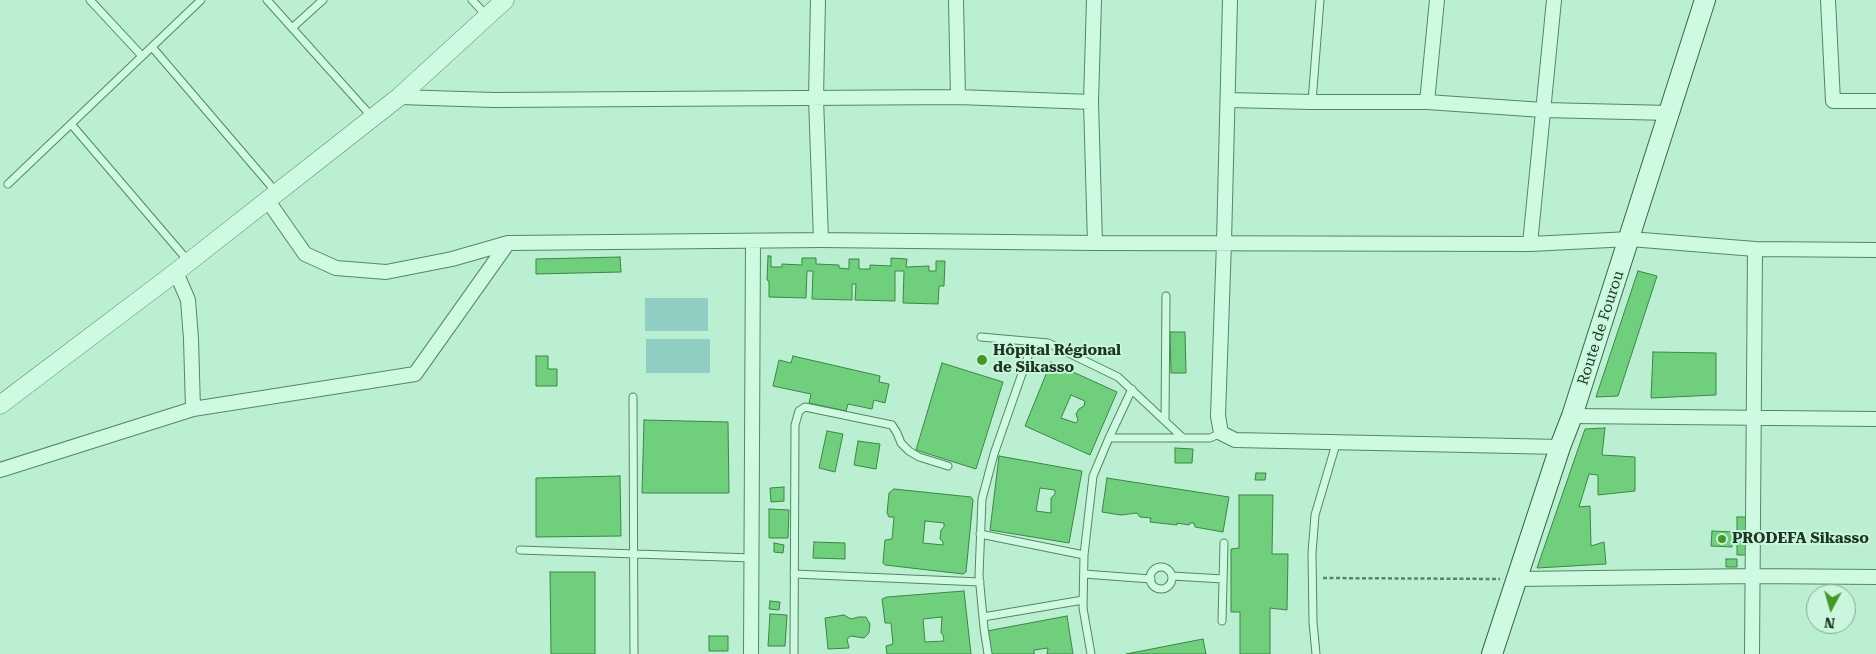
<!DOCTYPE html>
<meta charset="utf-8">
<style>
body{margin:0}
#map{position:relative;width:1876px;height:654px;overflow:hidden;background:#bbefd1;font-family:"Roboto Serif",serif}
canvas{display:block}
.north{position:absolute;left:1806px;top:584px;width:50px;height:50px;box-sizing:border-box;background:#cbf6de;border:1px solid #84a992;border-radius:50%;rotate:186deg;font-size:14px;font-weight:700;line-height:20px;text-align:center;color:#1a3520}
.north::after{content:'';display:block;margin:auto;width:18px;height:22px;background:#449823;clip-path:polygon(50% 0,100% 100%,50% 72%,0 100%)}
</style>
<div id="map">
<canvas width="1876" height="654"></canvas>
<div class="north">N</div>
</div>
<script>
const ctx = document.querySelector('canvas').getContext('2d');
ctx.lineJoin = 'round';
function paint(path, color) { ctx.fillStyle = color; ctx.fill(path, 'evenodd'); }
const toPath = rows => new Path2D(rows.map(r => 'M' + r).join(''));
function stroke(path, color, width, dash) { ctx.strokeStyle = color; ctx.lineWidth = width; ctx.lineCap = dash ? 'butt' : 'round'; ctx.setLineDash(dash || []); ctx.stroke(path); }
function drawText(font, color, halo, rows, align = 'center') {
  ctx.font = font + ' "Roboto Serif",serif'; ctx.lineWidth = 4; ctx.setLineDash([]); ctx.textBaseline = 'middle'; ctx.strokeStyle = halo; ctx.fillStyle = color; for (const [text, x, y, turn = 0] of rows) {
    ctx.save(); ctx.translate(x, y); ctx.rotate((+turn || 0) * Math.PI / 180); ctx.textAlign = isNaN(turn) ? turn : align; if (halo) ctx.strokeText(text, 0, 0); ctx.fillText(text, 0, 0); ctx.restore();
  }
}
paint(toPath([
 [645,298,708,298,708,331,645,331],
 [646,339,710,339,710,373,646,373]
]), '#90cdc3');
const building = toPath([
 [768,256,771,256,771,267,782,267,782,264,802,265,802,258,816,258,816,264,839,265,839,268,849,269,849,259,859,259,859,269,870,269,870,265,891,266,891,258,907,259,906,267,929,266,929,271,936,271,936,261,945,261,944,286,939,286,938,304,903,303,904,271,895,271,895,301,855,300,856,284,852,284,852,300,812,299,813,271,807,271,806,298,769,297,769,281,767,280,768,256],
 [620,257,621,272,536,274,536,259,620,257],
 [1638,271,1657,276,1618,396,1596,397,1638,271],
 [1170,332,1185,332,1186,373,1171,373,1170,332],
 [1653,352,1716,353,1716,395,1651,398,1653,352],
 [536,356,548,356,548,369,557,369,557,386,536,386,536,356],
 [793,356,880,376,879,382,889,384,885,403,874,400,872,409,848,404,846,411,809,403,811,394,773,386,779,360,791,363,793,356],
 [1051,362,1117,392,1090,455,1025,426,1051,362],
 [1071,395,1085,401,1084,406,1079,409,1076,414,1078,420,1076,423,1061,418,1071,395],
 [942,363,1003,382,976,469,916,450,942,363],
 [644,420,728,422,729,493,642,493,644,420],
 [1605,428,1602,455,1635,457,1635,491,1598,495,1598,475,1589,474,1579,507,1590,506,1591,546,1604,542,1606,564,1537,568,1585,429,1605,428],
 [827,431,843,434,835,472,819,468,827,431],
 [858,441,880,444,876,469,854,465,858,441],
 [1175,448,1193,449,1192,463,1175,463,1175,448],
 [999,456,1082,471,1069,543,990,530,999,456],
 [1040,488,1055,490,1055,494,1051,498,1051,513,1036,511,1040,488],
 [1256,473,1266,473,1265,480,1255,480,1256,473],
 [620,476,621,536,536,537,536,478,620,476],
 [1107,478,1229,497,1223,532,1195,527,1194,523,1190,523,1189,525,1177,523,1177,525,1150,522,1151,518,1140,517,1137,513,1121,515,1102,512,1107,478],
 [784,487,784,501,771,502,770,488,784,487],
 [894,489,971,497,973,500,966,572,963,574,885,565,883,563,885,540,892,539,894,517,889,517,887,513,889,493,894,489],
 [925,521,944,523,944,527,941,530,940,539,943,542,943,545,923,543,925,521],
 [1239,495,1273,495,1272,554,1288,554,1287,610,1270,608,1270,654,1240,654,1240,612,1231,612,1231,549,1239,548,1239,495],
 [769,509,789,510,788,538,769,538,769,509],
 [1737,517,1747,517,1747,555,1737,555,1737,517],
 [1712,531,1733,532,1732,547,1711,546,1712,531],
 [814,542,845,543,845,559,813,558,814,542],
 [774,543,784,545,783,553,774,552,774,543],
 [1726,559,1737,559,1737,567,1726,567,1726,559],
 [550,572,595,572,595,654,551,654,550,572],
 [964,591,971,654,887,654,886,646,893,644,891,623,885,623,882,599,887,597,964,591],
 [942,617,941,633,943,635,944,641,925,642,923,619,942,617],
 [770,601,780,602,779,610,769,609,770,601],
 [770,614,787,615,785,646,768,646,770,614],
 [844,615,851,619,858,617,866,617,870,624,869,633,864,638,851,636,847,639,849,648,828,649,825,618,844,615],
 [1067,616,1073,654,1047,654,1048,648,1034,650,1034,654,992,654,987,631,1067,616],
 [709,636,728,636,728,651,709,651,709,636],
 [1203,639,1206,654,1126,654,1203,639]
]);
paint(building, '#70cf7c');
stroke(building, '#3a8743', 1);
const service = toPath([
 [90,0,142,56],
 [267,0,372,117],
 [472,0,487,16],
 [292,28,323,0],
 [152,47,277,193],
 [1312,102,1320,0],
 [71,124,189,262],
 [8,184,201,0],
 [981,337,1048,343,1118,377,1183,438],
 [633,397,634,654],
 [1165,421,1166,296],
 [1109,438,1210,438,1221,433],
 [980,534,1084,555],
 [520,550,752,558],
 '1150 578a11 11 0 1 1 22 0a11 11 0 1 1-22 0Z',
 [794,574,980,582],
 [1084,574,1151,579],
 [1172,576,1223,579],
 [983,617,1083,600],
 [1222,621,1224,543],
 [794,654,795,425,799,411,805,407,892,425,897,433,901,443,909,451,919,457,948,466],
 [988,654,984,628,979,575,982,499,994,454,1033,342],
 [1091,654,1083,608,1084,555,1093,476,1109,438,1132,389],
 [1316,654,1313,622,1312,553,1315,515,1336,444]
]);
const minor = toPath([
 [818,0,816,98,821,240],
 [956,0,958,97],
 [1094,0,1091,102,1095,243],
 [1230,0,1224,242,1218,416,1221,433,1235,440,1560,447],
 [1828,0,1833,101,1876,101],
 [399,97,494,100,958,97,1091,102],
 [1228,100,1312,102,1427,102,1543,110,1670,113],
 [1427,102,1437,0],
 [268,201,305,254,336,268,386,272,452,259,508,243,821,240,1095,243,1530,244,1630,239,1755,249,1876,250],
 [1530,244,1554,0],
 [176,272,188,300,191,339,193,409],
 [1572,416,1876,419],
 [0,470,193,409,415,374,508,243],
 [1516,579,1753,576,1876,577],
 [751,654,753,241],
 [1752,654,1755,249]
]);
const tertiary = toPath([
 [0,405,176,272,399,97,505,0]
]);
const secondary = toPath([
 [1492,654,1560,447,1572,416,1705,0]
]);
stroke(service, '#558761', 9);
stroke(minor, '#558761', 16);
stroke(tertiary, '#558761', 19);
stroke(secondary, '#386843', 22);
stroke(toPath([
 [1323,578,1500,579]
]), '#558761', 2.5, [4, 2.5]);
stroke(service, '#cefae1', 7);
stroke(minor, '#cefae1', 14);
stroke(tertiary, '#cefae1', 18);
stroke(secondary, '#cefae1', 20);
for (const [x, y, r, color] of [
 [982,360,6,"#449823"],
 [1722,539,5,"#449823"]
]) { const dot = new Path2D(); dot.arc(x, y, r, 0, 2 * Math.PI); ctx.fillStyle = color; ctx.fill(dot); stroke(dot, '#cbf6de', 2); }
drawText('15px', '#1a3520', '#cbf6de', [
 ["Route de Fourou",1601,328,-72]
]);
drawText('bold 15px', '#1a3520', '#cbf6de', [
 ["Hôpital Régional",993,351],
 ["de Sikasso",993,368],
 ["PRODEFA Sikasso",1732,539]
], 'left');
</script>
